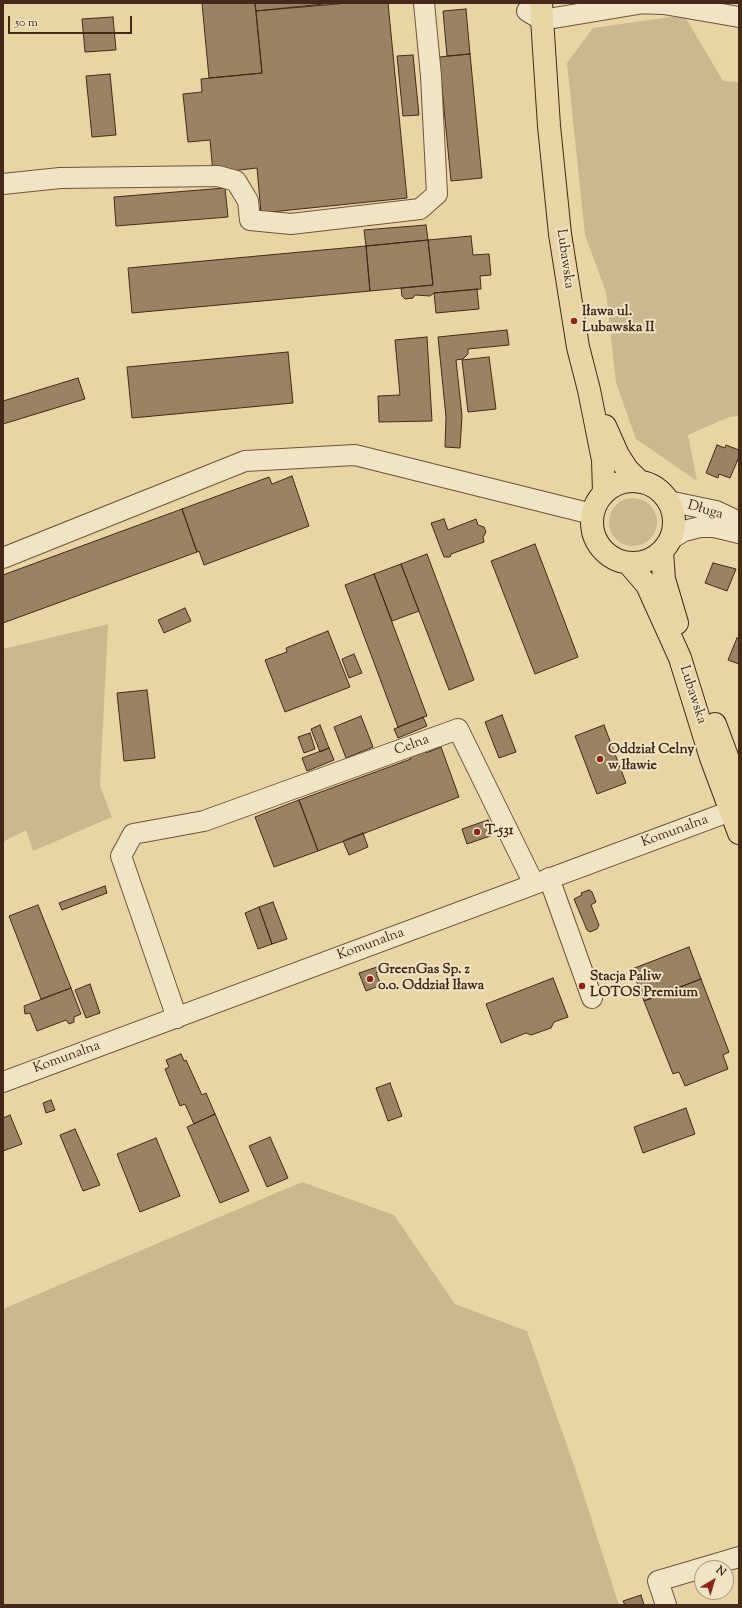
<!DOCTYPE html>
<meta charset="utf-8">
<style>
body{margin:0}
#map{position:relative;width:742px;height:1608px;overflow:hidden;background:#e7d6a4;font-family:"Sorts Mill Goudy",serif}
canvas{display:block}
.frame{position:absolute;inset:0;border:4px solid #44291a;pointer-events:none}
.north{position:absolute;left:694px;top:1560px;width:40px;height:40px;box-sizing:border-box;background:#efe4c4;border:1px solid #ab9980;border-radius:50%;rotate:38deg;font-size:11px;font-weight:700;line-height:16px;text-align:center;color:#44291a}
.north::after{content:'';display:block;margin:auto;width:14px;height:18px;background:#8f2418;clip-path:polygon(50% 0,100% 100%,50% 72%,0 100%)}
.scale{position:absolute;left:8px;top:16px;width:124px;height:18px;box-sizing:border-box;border:2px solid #44291a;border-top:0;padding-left:5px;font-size:12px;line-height:14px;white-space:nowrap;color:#44291a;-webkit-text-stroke:3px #efe4c4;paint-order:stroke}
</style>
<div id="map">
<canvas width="742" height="1608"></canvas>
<div class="frame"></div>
<div class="north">N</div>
<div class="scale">50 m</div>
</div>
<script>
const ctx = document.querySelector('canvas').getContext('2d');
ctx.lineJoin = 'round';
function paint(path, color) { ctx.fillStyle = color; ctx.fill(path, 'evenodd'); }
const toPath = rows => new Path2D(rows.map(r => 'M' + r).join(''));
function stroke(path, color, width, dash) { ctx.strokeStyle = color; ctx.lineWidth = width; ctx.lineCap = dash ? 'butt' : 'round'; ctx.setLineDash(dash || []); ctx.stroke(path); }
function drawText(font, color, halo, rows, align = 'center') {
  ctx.font = font + ' "Sorts Mill Goudy",serif'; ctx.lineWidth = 4; ctx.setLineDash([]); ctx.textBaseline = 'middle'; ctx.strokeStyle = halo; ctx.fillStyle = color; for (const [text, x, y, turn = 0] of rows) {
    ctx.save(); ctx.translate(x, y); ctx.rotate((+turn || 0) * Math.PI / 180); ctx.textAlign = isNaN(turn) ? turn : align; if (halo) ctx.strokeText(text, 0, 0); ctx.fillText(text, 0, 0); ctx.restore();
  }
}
paint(toPath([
 [684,15,723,81,739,82,739,416,729,417,688,435,697,481,636,439,616,383,606,292,585,235,567,63,593,28],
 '609 522a24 24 0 1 1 48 0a24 24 0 1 1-48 0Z',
 [108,624,100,786,112,817,33,851,26,830,3,842,3,649],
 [302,1182,394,1215,455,1304,527,1331,576,1471,619,1605,3,1605,3,1309]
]), '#cbb98d');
const building = toPath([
 [202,3,255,3,262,73,209,78,202,3],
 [255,3,348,3,256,11,255,3],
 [334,3,388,3,407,198,261,213,257,168,213,173,210,140,188,142,183,94,202,92,201,79,262,73,256,11,334,3],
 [466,9,470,54,447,56,443,11,466,9],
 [113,17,116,50,85,52,82,19,113,17],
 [470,54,482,178,451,181,439,57,470,54],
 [413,55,419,115,403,116,397,56,413,55],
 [110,74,116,135,92,137,86,76,110,74],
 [225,188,228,217,116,226,114,197,225,188],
 [426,225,428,240,366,246,364,230,426,225],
 [471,236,473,255,489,254,491,275,480,276,481,289,434,293,430,296,415,295,413,298,405,299,402,296,401,288,433,285,428,240,471,236],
 [428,240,433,285,370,291,366,246,428,240],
 [366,246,370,291,132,313,128,268,366,246],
 [477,289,479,309,436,313,434,293,477,289],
 [507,330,509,345,468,349,468,354,463,359,456,360,462,416,460,448,445,447,446,417,438,337,507,330],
 [427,337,432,421,379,422,378,396,400,395,395,340,427,337],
 [288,352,293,403,132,418,127,367,288,352],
 [489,357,496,409,468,412,462,360,489,357],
 [78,378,85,399,3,424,3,401,78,378],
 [717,445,725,448,726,445,739,450,739,457,730,478,719,474,718,478,706,473,717,445],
 [292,476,309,526,204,565,199,551,197,552,182,509,269,477,272,484,292,476],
 [182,509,197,552,3,623,3,575,182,509],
 [444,519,448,530,476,519,478,525,484,527,486,532,483,537,484,542,451,554,450,557,444,557,431,523,444,519],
 [535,544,578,657,535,674,491,561,535,544],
 [427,554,474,680,449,690,401,564,427,554],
 [713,563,736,569,727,591,705,583,713,563],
 [401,564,419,611,392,621,374,574,401,564],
 [374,574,427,716,398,727,345,585,374,574],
 [185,608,191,621,164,633,158,620,185,608],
 [328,631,350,687,285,712,265,660,287,652,286,648,328,631],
 [737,638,739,639,739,664,728,660,737,638],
 [354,654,362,673,349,678,342,659,354,654],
 [147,690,155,758,124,761,117,693,147,690],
 [502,715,516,752,499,758,485,722,502,715],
 [361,716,373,747,346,758,334,727,361,716],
 [423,717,427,726,398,738,394,729,423,717],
 [320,725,329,748,320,752,311,729,320,725],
 [604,725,626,783,597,794,575,736,604,725],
 [310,733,315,749,304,753,298,737,310,733],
 [422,745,426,753,441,747,459,797,318,851,299,800,411,759,407,750,422,745],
 [329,748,334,760,307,771,302,758,329,748],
 [299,800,318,851,274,867,255,817,299,800],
 [488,820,493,835,467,844,462,829,488,820],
 [363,833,368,847,349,855,343,841,363,833],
 [105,886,107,893,62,910,59,903,105,886],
 [589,890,592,892,596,902,591,905,599,925,597,929,590,932,587,930,574,899,582,895,581,893,589,890],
 [273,902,287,939,272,944,259,907,273,902],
 [38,905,71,988,41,999,9,916,38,905],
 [259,907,272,944,258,949,245,913,259,907],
 [689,947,701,979,644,1001,632,969,689,947],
 [377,967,378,972,376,973,381,985,366,991,359,973,377,967],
 [553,978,568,1017,554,1022,551,1028,531,1035,526,1033,501,1043,486,1004,553,978],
 [701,979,729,1052,723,1055,728,1069,685,1086,679,1072,673,1074,644,1001,701,979],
 [90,984,100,1013,86,1018,75,990,90,984],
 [71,988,81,1014,74,1017,74,1022,69,1024,66,1020,37,1031,30,1013,25,1014,24,1006,71,988],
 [181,1054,184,1061,186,1060,202,1095,206,1093,215,1114,194,1124,185,1104,180,1106,165,1069,169,1067,166,1060,181,1054],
 [390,1083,402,1116,388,1121,376,1088,390,1083],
 [51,1100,55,1110,46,1113,43,1103,51,1100],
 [686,1108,695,1134,643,1153,634,1127,686,1108],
 [215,1114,249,1191,220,1203,187,1127,215,1114],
 [10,1115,22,1144,3,1151,3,1118,10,1115],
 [75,1129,100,1185,83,1191,60,1135,75,1129],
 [270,1137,288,1178,267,1187,249,1146,270,1137],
 [156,1138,180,1196,140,1212,117,1154,156,1138],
 [641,1595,644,1605,625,1605,623,1601,641,1595]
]);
paint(building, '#998362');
stroke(building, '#44291a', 1);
const minor = toPath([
 [535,3,527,11,542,20,638,4],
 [631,3,664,4,739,17],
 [3,184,60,178,218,176,236,181,248,201,250,220,291,224,420,209,437,194,431,76,424,3],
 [668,501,716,511,733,519,739,525],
 [671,539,684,531,700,527,714,527,739,533],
 [3,558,245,461,355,455,592,514],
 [549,878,592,998],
 [177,1018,121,856,133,834,204,821,458,729,534,884],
 [3,1082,739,808],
 [666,1605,658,1581,739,1557]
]);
const major = toPath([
 [541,3,549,126,560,234,578,347,589,390,603,460,604,492],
 [605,426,618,455,627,469,640,482],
 '592 522a41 41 0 1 1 82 0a41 41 0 1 1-82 0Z',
 [662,552,664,579,677,623],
 [629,564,647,585,680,658,711,758,739,833],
 [715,724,739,789]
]);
stroke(minor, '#6d543c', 22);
stroke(major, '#44291a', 24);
stroke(minor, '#efe4c4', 20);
stroke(major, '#e7d6a4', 22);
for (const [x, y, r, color] of [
 [574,321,4,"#8f2418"],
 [600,759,4,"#8f2418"],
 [477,832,4,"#8f2418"],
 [370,979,4,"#8f2418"],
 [582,986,4,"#8f2418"]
]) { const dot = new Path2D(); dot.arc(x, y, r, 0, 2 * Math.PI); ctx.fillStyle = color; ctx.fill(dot); stroke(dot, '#efe4c4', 1.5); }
drawText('14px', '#44291a', '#efe4c4', [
 ["Lubawska",564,259,82],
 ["Długa",705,511,16],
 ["Lubawska",692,695,72],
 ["Celna",412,746,-20],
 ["Komunalna",675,832,-20],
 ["Komunalna",371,945,-20],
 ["Komunalna",67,1058,-20]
]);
drawText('bold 14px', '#44291a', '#efe4c4', [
 ["Iława ul.",582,313],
 ["Lubawska II",582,329],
 ["Oddział Celny",608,751],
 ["w Iławie",608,767],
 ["T-531",485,832],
 ["GreenGas Sp. z",378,971],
 ["o.o. Oddział Iława",378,987],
 ["Stacja Paliw",590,978],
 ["LOTOS Premium",590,994]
], 'left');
</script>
